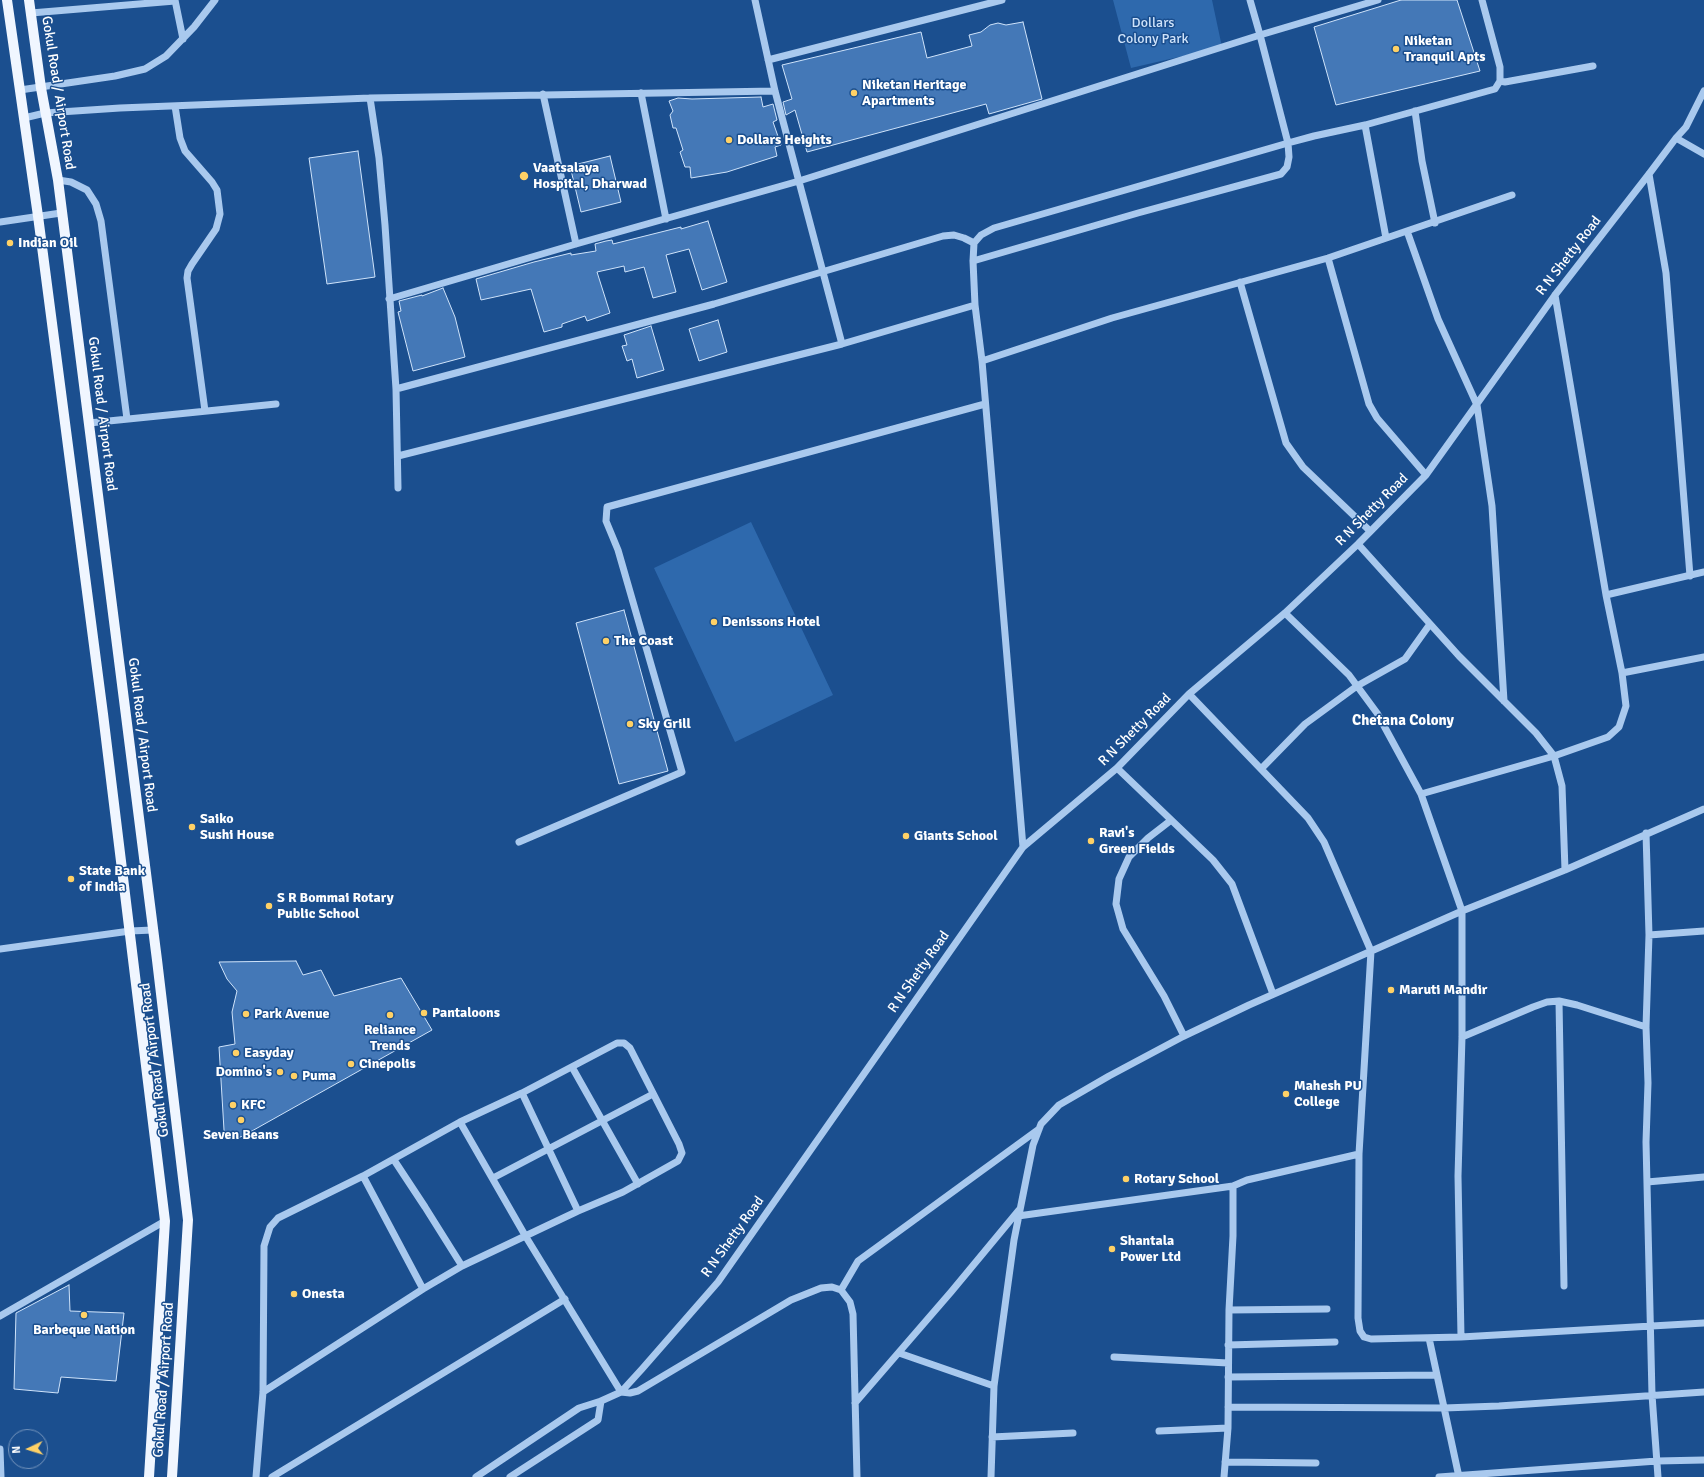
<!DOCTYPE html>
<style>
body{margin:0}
#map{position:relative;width:1704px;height:1477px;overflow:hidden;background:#1b4f8f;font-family:Signika,sans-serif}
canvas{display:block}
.north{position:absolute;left:8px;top:1429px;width:40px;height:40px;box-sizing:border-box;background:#1b4f8f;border:1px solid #7695bc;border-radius:50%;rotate:266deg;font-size:11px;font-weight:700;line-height:16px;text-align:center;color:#fff}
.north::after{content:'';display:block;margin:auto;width:14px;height:18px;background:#ffd166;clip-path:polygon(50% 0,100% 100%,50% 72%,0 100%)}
</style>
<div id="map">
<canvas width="1704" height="1477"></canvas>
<div class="north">N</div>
</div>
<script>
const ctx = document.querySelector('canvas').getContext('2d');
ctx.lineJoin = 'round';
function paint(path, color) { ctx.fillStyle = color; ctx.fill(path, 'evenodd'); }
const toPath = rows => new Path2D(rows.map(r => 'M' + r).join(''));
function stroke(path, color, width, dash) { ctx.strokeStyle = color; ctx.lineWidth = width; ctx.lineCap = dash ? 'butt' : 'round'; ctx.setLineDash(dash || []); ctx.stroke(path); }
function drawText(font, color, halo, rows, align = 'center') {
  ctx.font = font + ' Signika,sans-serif'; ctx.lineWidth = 3; ctx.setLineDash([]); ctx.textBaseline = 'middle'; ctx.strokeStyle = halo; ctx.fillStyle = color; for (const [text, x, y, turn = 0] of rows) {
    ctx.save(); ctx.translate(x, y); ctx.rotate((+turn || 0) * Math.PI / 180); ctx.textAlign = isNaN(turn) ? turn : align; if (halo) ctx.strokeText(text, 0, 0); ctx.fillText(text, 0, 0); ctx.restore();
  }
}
paint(toPath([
 [1113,0,1212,0,1222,47,1131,68],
 [751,522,833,695,735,742,654,568]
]), '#2e69ad');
const building = toPath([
 [1401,0,1457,0,1480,71,1336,105,1314,27,1401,0],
 [1023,22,1042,99,989,114,986,104,807,152,795,110,786,115,783,102,792,99,782,65,921,32,927,58,972,46,969,35,981,32,990,25,998,23,1006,25,1023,22],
 [761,97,763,107,773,104,777,120,773,122,781,145,775,147,777,156,727,172,691,178,690,167,685,167,680,152,683,150,676,128,673,128,670,115,673,111,669,101,678,98,692,99,761,97],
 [358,151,375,277,327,284,309,158,358,151],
 [610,156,621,202,581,212,570,166,610,156],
 [708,221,727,282,702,290,689,249,666,255,676,292,653,298,644,267,625,272,624,266,597,272,610,313,587,321,585,316,562,324,562,327,544,332,531,289,481,300,476,279,534,262,571,253,571,255,596,251,595,244,606,241,612,240,613,244,681,227,681,229,708,221],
 [443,288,455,317,465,357,413,371,398,312,401,311,399,301,422,295,422,296,443,288],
 [718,320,727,352,699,361,689,329,718,320],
 [651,326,664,370,637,378,632,359,627,361,622,346,627,345,624,335,651,326],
 [624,610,668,771,619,784,576,623,624,610],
 [296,961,303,975,321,970,334,996,401,978,432,1030,243,1136,234,1139,227,1139,224,1130,219,1047,235,1044,232,1012,237,991,227,979,219,962,296,961],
 [69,1285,70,1311,124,1313,116,1381,61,1377,58,1393,14,1389,16,1313,69,1285]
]);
paint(building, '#4478b7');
stroke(building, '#cfe3fa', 1);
stroke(toPath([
 [175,0,183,39],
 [755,0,775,91,842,344],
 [31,13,175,1],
 [768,60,1002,0],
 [1500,81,1505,82,1593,66],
 [20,90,115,76,145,69,166,56,194,27,215,0],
 [641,93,666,219],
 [543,94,576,244],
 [370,98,379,158,385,225,396,389,398,488],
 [175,106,180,138,185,151,212,182,217,190,220,214,216,229,192,264,188,271,187,278,205,411],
 [1415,111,1422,161,1435,223],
 [24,118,45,113,120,108,370,98,775,91],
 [1365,125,1386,238],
 [1676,138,1704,154],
 [1649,174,1666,273,1690,576],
 [58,180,71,182,87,190,96,204,101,221,127,419],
 [0,222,61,213],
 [1407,231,1438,319,1477,405,1492,506,1504,701],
 [1328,258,1369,404,1377,418,1426,475],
 [973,261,1138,213,1281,174,1287,167,1289,157,1288,143,1260,35,1250,0],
 [1240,282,1286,443,1303,467,1370,531],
 [389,299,576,244,799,181,1260,35,1378,0],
 [982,361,1112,318,1328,258,1512,195],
 [396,389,714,304,943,236,954,235,964,238,974,243],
 [89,423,276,404],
 [398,456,842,344,975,305],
 [1358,544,1459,656,1536,733,1554,756,1562,786,1565,870],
 [1606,595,1704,572],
 [1285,613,1349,675,1377,713,1421,794,1462,911,1462,1037,1458,1176,1461,1337],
 [1622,673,1704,657],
 [1189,694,1308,818,1324,842,1371,951,1359,1154,1358,1318,1360,1331,1364,1337,1371,1339,1461,1337,1704,1323],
 [1117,768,1213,860,1232,884,1273,994],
 [1261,769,1305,724,1357,686,1405,659,1430,624],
 [1421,794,1554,756,1608,737,1619,727,1626,706,1622,673,1606,595,1555,295],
 [1170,821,1148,838,1129,857,1119,879,1116,904,1123,929,1164,996,1184,1036],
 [1646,833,1649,935,1646,1027,1648,1083,1646,1142,1652,1395,1658,1477],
 [519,842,682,772,618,550,606,521,607,507,985,404],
 [1023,847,982,361,975,305,973,261,974,243,981,235,994,228,1288,143,1314,136,1365,125,1495,89,1500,81,1500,67,1482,0],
 [1649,935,1704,931],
 [0,949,130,931,153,930],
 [1559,1001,1564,1286],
 [1462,1037,1533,1007,1547,1002,1559,1001,1577,1005,1646,1027],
 [572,1067,638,1184],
 [522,1093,578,1211],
 [460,1122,526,1237,621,1392,630,1393,638,1391,791,1300,821,1288,832,1287,841,1290,850,1302,853,1314,857,1477],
 [394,1160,425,1207,462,1266],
 [363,1176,423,1289],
 [493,1178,653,1094],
 [1647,1182,1704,1177],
 [1018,1216,1233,1186],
 [841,1290,858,1261,1039,1129],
 [1229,1310,1327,1309],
 [0,1316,165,1221],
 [1429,1338,1459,1477],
 [1228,1345,1335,1342],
 [899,1353,994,1386],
 [1114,1357,1228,1363],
 [1228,1377,1437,1375],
 [855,1403,951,1292,1019,1210],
 [1228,1407,1444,1408,1499,1406,1704,1392],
 [1159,1431,1228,1428],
 [992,1437,1073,1433],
 [0,1449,1,1477],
 [1225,1462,1316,1463],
 [256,1477,263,1392,264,1246,270,1227,278,1218,363,1176,460,1122,522,1093,617,1043,624,1043,630,1048,679,1144,682,1153,678,1161,623,1192,578,1211,462,1266,423,1289,263,1392],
 [272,1477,565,1299],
 [476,1477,579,1408,601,1401,621,1392,642,1369,718,1282,1023,847,1117,768,1189,694,1285,613,1358,544,1426,475,1555,295,1649,174,1676,138,1686,127,1704,91],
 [510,1477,598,1420,601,1401],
 [991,1477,994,1386,1014,1240,1033,1145,1041,1124,1059,1105,1109,1076,1184,1036,1249,1005,1462,911,1565,870,1704,809],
 [1224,1477,1228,1428,1229,1310,1233,1236,1233,1186,1247,1180,1359,1154],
 [1439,1477,1657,1461,1704,1460]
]), '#a9c9ee', 7);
stroke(toPath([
 [7,0,38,216,103,714,165,1221,149,1477],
 [29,0,41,88,58,180,157,960,188,1220,172,1477]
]), '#f0f6ff', 10);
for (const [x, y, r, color] of [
 [1396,49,4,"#ffd166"],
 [854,93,4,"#ffd166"],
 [729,140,4,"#ffd166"],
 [524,176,5,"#ffd166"],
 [10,243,4,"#ffd166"],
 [714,622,4,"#ffd166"],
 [606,641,4,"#ffd166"],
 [630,724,4,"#ffd166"],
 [192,827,4,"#ffd166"],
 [906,836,4,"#ffd166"],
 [1091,841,4,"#ffd166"],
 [71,879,4,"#ffd166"],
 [269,906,4,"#ffd166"],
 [1391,990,4,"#ffd166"],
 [424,1013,4,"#ffd166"],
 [246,1014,4,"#ffd166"],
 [390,1015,4,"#ffd166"],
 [236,1053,4,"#ffd166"],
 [351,1064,4,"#ffd166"],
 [280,1072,4,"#ffd166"],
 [294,1076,4,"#ffd166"],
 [1286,1094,4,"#ffd166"],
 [233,1105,4,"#ffd166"],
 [241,1120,4,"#ffd166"],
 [1126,1179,4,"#ffd166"],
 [1112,1249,4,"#ffd166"],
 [294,1294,4,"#ffd166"],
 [84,1315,4,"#ffd166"]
]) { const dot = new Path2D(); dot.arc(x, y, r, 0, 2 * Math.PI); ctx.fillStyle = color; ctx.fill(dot); stroke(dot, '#1b4f8f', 1.5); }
drawText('14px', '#cfe3fa', '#1b4f8f', [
 ["Dollars",1153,23],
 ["Colony Park",1153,39]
]);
drawText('bold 14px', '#fff', '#1b4f8f', [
 ["Niketan",1404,41],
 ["Tranquil Apts",1404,57],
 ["Niketan Heritage",862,85],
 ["Apartments",862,101],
 ["Dollars Heights",737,140],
 ["Vaatsalaya",533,168],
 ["Hospital, Dharwad",533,184],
 ["Indian Oil",18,243],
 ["Denissons Hotel",722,622],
 ["The Coast",614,641],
 ["Sky Grill",638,724],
 ["Saiko",200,819],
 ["Sushi House",200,835],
 ["Ravi's",1099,833],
 ["Green Fields",1099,849],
 ["Giants School",914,836],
 ["State Bank",79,871],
 ["of India",79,887],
 ["S R Bommai Rotary",277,898],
 ["Public School",277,914],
 ["Maruti Mandir",1399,990],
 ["Pantaloons",432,1013],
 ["Park Avenue",254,1014],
 ["Reliance",390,1030,"center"],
 ["Trends",390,1046,"center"],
 ["Easyday",244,1053],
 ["Cinepolis",359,1064],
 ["Domino's",272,1072,"right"],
 ["Puma",302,1076],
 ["Mahesh PU",1294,1086],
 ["College",1294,1102],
 ["KFC",241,1105],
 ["Seven Beans",241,1135,"center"],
 ["Rotary School",1134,1179],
 ["Shantala",1120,1241],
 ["Power Ltd",1120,1257],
 ["Onesta",302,1294],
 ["Barbeque Nation",84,1330,"center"]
], 'left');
drawText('14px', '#fff', '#1b4f8f', [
 ["Gokul Road / Airport Road",58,93,81],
 ["R N Shetty Road",1569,256,-52],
 ["Gokul Road / Airport Road",102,414,83],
 ["R N Shetty Road",1372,510,-45],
 ["R N Shetty Road",1135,730,-45],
 ["Gokul Road / Airport Road",142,735,83],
 ["R N Shetty Road",919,972,-55],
 ["Gokul Road / Airport Road",155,1060,-97],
 ["R N Shetty Road",733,1237,-54],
 ["Gokul Road / Airport Road",164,1380,-86]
]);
drawText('bold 15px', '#fff', '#1b4f8f', [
 ["Chetana Colony",1403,721]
]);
</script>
